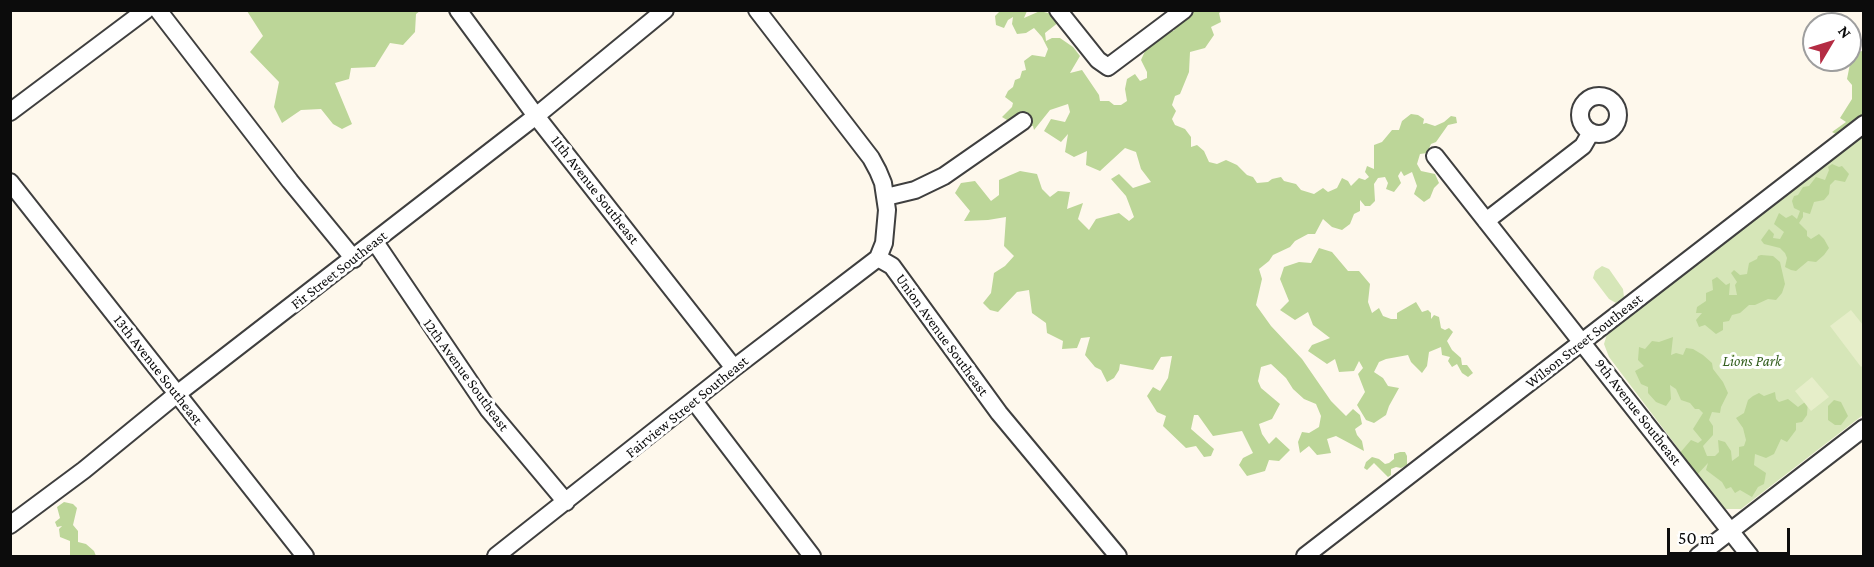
<!DOCTYPE html>
<style>
body{margin:0}
#map{position:relative;width:1874px;height:567px;overflow:hidden;background:#fef8ec;font-family:"Crimson Pro",serif}
canvas{display:block}
.frame{position:absolute;inset:0;border:12px solid #0c0c0c;pointer-events:none}
.north{position:absolute;left:1802px;top:12px;width:60px;height:60px;box-sizing:border-box;background:#fff;border:2px solid #9e9e9e;border-radius:50%;rotate:52deg;font-size:16px;font-weight:700;line-height:24px;text-align:center;color:#0c0c0c}
.north::after{content:'';display:block;margin:auto;width:21px;height:27px;background:#b42c43;clip-path:polygon(50% 0,100% 100%,50% 72%,0 100%)}
.scale{position:absolute;left:1667px;top:528px;width:123px;height:27px;box-sizing:border-box;border:3px solid #0c0c0c;border-top:0;padding-left:8px;font-size:18px;line-height:21px;white-space:nowrap;color:#0c0c0c;-webkit-text-stroke:4px #fff;paint-order:stroke}
</style>
<div id="map">
<canvas width="1874" height="567"></canvas>
<div class="frame"></div>
<div class="north">N</div>
<div class="scale">50 m</div>
</div>
<script>
const ctx = document.querySelector('canvas').getContext('2d');
ctx.lineJoin = 'round';
function paint(path, color) { ctx.fillStyle = color; ctx.fill(path, 'evenodd'); }
const toPath = rows => new Path2D(rows.map(r => 'M' + r).join(''));
function stroke(path, color, width, dash) { ctx.strokeStyle = color; ctx.lineWidth = width; ctx.lineCap = dash ? 'butt' : 'round'; ctx.setLineDash(dash || []); ctx.stroke(path); }
function drawText(font, color, halo, rows, align = 'center') {
  ctx.font = font + ' "Crimson Pro",serif'; ctx.lineWidth = 6; ctx.setLineDash([]); ctx.textBaseline = 'middle'; ctx.strokeStyle = halo; ctx.fillStyle = color; for (const [text, x, y, turn = 0] of rows) {
    ctx.save(); ctx.translate(x, y); ctx.rotate((+turn || 0) * Math.PI / 180); ctx.textAlign = isNaN(turn) ? turn : align; if (halo) ctx.strokeText(text, 0, 0); ctx.fillText(text, 0, 0); ctx.restore();
  }
}
paint(toPath([
 [1863,134,1863,415,1741,509,1724,509,1609,357,1604,344,1607,334],
 [1602,266,1609,269,1623,289,1624,297,1616,303,1609,299,1593,278,1595,271]
]), '#d6e6b8');
paint(toPath([
 [247,11,420,11,416,14,415,32,403,45,390,43,375,67,351,68,349,79,335,83,352,124,342,129,333,124,321,109,301,110,282,123,274,107,279,82,250,52,263,36],
 [1000,11,1027,11,1024,18,1040,11,1052,14,1059,22,1045,33,1046,41,1052,38,1060,38,1073,47,1080,56,1070,73,1082,70,1099,95,1100,101,1109,101,1114,105,1121,105,1127,101,1125,89,1127,79,1135,74,1140,81,1147,78,1147,72,1141,60,1155,29,1174,31,1176,21,1182,18,1187,19,1192,15,1193,11,1222,11,1219,13,1221,22,1211,27,1214,35,1205,48,1190,52,1189,72,1180,94,1175,96,1172,105,1176,111,1172,119,1175,125,1185,129,1191,137,1191,147,1197,145,1204,151,1209,162,1217,164,1226,160,1237,165,1247,175,1253,177,1257,183,1268,182,1272,179,1281,177,1284,181,1296,184,1301,190,1314,194,1323,188,1328,192,1337,188,1342,178,1348,181,1351,186,1359,178,1365,180,1369,177,1365,172,1367,166,1374,169,1374,145,1382,142,1392,130,1399,130,1402,121,1411,114,1418,115,1424,119,1423,124,1426,123,1435,126,1444,122,1451,116,1456,117,1457,123,1448,125,1436,142,1431,144,1427,153,1420,154,1417,164,1421,171,1435,174,1439,183,1434,188,1430,198,1424,202,1414,194,1417,186,1412,172,1404,176,1401,171,1398,176,1401,183,1394,192,1386,189,1388,183,1385,177,1378,178,1374,184,1375,201,1370,206,1365,206,1360,200,1360,211,1354,214,1350,224,1342,230,1332,227,1323,219,1315,234,1308,234,1295,241,1290,247,1273,255,1269,261,1259,269,1262,279,1256,305,1271,326,1302,359,1331,401,1346,416,1353,409,1360,415,1362,424,1355,429,1357,435,1362,441,1364,451,1336,436,1327,439,1331,453,1317,455,1309,446,1300,453,1298,442,1302,432,1309,433,1319,427,1321,416,1316,404,1304,399,1293,389,1286,378,1271,364,1261,367,1258,381,1261,388,1280,404,1272,419,1259,424,1262,434,1269,444,1276,437,1290,450,1279,461,1269,460,1265,471,1247,476,1239,465,1243,458,1253,453,1242,431,1213,436,1198,415,1194,415,1191,429,1214,449,1211,456,1204,457,1196,446,1186,448,1163,426,1166,416,1157,412,1147,396,1153,387,1160,391,1168,378,1172,356,1161,357,1153,370,1120,364,1119,370,1114,378,1107,382,1101,370,1095,367,1085,355,1090,337,1081,338,1077,348,1062,349,1063,341,1047,333,1046,323,1032,313,1029,290,1017,292,998,312,990,310,983,303,991,293,994,273,1005,266,1014,256,1004,246,1006,217,988,220,964,221,970,211,955,193,961,183,975,181,991,201,999,195,999,180,1020,171,1037,174,1042,189,1050,197,1058,191,1070,192,1067,209,1083,203,1078,219,1089,230,1096,219,1119,213,1129,221,1134,217,1126,196,1111,179,1119,174,1133,188,1151,182,1141,169,1136,152,1125,148,1100,171,1086,165,1087,151,1074,157,1065,152,1068,134,1061,142,1044,131,1051,119,1065,122,1070,112,1068,104,1050,110,1034,130,1033,126,1007,120,1002,117,1012,107,1013,103,1005,97,1008,91,1013,87,1015,80,1020,78,1022,71,1026,70,1024,61,1032,55,1045,57,1048,49,1042,37,1034,28,1026,33,1017,34,1012,24,1013,17,1008,20,1004,28,996,25,995,16],
 [1861,51,1864,52,1863,128,1851,125,1836,134,1832,132,1846,122,1840,118,1852,99,1852,85,1847,79,1851,59],
 [1832,164,1839,167,1842,166,1849,174,1845,182,1835,180,1830,185,1829,194,1824,200,1814,202,1810,214,1803,212,1803,217,1799,223,1807,231,1807,236,1811,239,1819,234,1824,239,1829,248,1824,255,1816,262,1808,261,1796,271,1791,270,1785,267,1787,258,1785,253,1780,248,1764,244,1761,240,1769,229,1774,234,1773,238,1780,239,1784,232,1774,224,1779,213,1786,218,1792,215,1797,219,1800,211,1794,208,1792,201,1794,196,1798,195,1803,187,1809,186,1816,177,1825,180,1829,170,1828,167],
 [1319,248,1332,252,1348,271,1359,271,1370,284,1368,302,1372,313,1379,308,1383,316,1391,319,1397,319,1397,313,1416,302,1422,312,1428,310,1431,313,1431,319,1434,315,1439,317,1441,328,1445,330,1449,328,1453,332,1447,341,1452,350,1461,358,1462,365,1467,365,1473,373,1468,377,1462,373,1457,364,1452,367,1448,361,1450,357,1442,355,1441,347,1429,352,1427,366,1422,373,1411,362,1408,355,1386,359,1379,362,1374,372,1383,378,1388,386,1399,388,1389,406,1386,415,1374,423,1366,420,1357,405,1365,392,1358,374,1363,368,1359,361,1354,371,1339,372,1335,359,1327,364,1308,351,1312,345,1330,338,1313,325,1308,312,1295,320,1280,310,1289,301,1280,279,1284,267,1299,262,1311,263],
 [1761,255,1773,256,1780,262,1785,284,1782,293,1776,300,1768,299,1755,305,1749,305,1740,313,1732,315,1729,321,1723,322,1723,330,1716,334,1705,325,1699,327,1696,320,1702,313,1696,313,1697,307,1706,301,1706,293,1713,290,1712,280,1717,277,1726,285,1730,283,1729,295,1737,295,1735,285,1737,282,1731,273,1734,270,1740,275,1747,274,1749,263,1757,259,1758,256],
 [1673,337,1671,355,1676,353,1683,355,1686,348,1693,349,1703,355,1712,363,1713,369,1723,382,1728,393,1721,407,1720,413,1712,412,1709,420,1713,426,1713,435,1703,446,1707,456,1715,456,1719,452,1718,440,1725,442,1731,451,1732,461,1739,456,1739,447,1744,446,1746,440,1743,428,1736,418,1744,413,1748,400,1753,396,1759,393,1764,396,1775,392,1776,399,1779,402,1788,399,1798,407,1808,400,1807,415,1802,422,1796,423,1796,430,1787,442,1781,439,1774,454,1766,458,1755,454,1754,465,1766,473,1764,484,1758,487,1752,497,1740,490,1735,493,1731,487,1726,489,1722,482,1706,470,1708,463,1696,476,1679,454,1691,440,1698,443,1702,440,1693,429,1703,413,1699,409,1695,409,1690,403,1681,400,1676,389,1670,385,1671,399,1666,406,1656,402,1648,393,1648,387,1641,384,1635,371,1644,366,1638,360,1639,347,1645,349,1652,341,1659,342],
 [1834,400,1841,402,1848,416,1841,425,1835,425,1828,420,1828,406],
 [1400,452,1405,452,1407,456,1407,465,1401,468,1396,467,1391,469,1391,475,1388,477,1374,463,1367,470,1364,468,1366,462,1372,457,1379,459,1385,464,1389,463,1394,459,1394,454],
 [64,502,73,504,77,508,73,525,78,531,78,542,86,544,94,551,96,556,70,556,70,541,60,537,59,529,62,526,57,527,55,522,60,518,57,507]
]), '#bcd698');
paint(toPath([
 [1851,310,1863,325,1863,365,1861,367,1830,326],
 [1812,377,1829,397,1811,411,1795,391]
]), '#e6eec9');
const minor = toPath([
 [158,10,290,181,354,259],
 [458,10,536,116,734,368],
 [757,10,871,158,878,171,883,183,887,210,884,243,878,258],
 [1058,10,1098,60,1108,67,1184,10],
 '1580 115a19 19 0 1 1 38 0a19 19 0 1 1-38 0Z',
 [10,112,146,10],
 [1435,156,1750,556],
 [10,182,305,556],
 [886,197,915,190,944,176,1023,121],
 [1486,221,1583,146,1591,132],
 [375,242,488,409,566,502],
 [878,258,892,266,999,413,1118,556],
 [694,401,812,556],
 [10,525,84,470,177,394,536,116,665,10],
 [496,556,734,368,878,258],
 [1305,556,1864,124],
 [1698,556,1864,428]
]);
stroke(minor, '#3f3f3f', 20);
stroke(minor, '#fff', 16);
drawText('15px', '#0c0c0c', '#fff', [
 ["11th Avenue Southeast",595,190,52],
 ["Fir Street Southeast",339,270,-38],
 ["Union Avenue Southeast",942,335,54],
 ["Wilson Street Southeast",1584,341,-38],
 ["13th Avenue Southeast",158,370,52],
 ["12th Avenue Southeast",466,375,54],
 ["Fairview Street Southeast",687,407,-39],
 ["9th Avenue Southeast",1638,412,52]
]);
drawText('italic 15px', '#356020', '#fff', [
 ["Lions Park",1752,361]
]);
</script>
